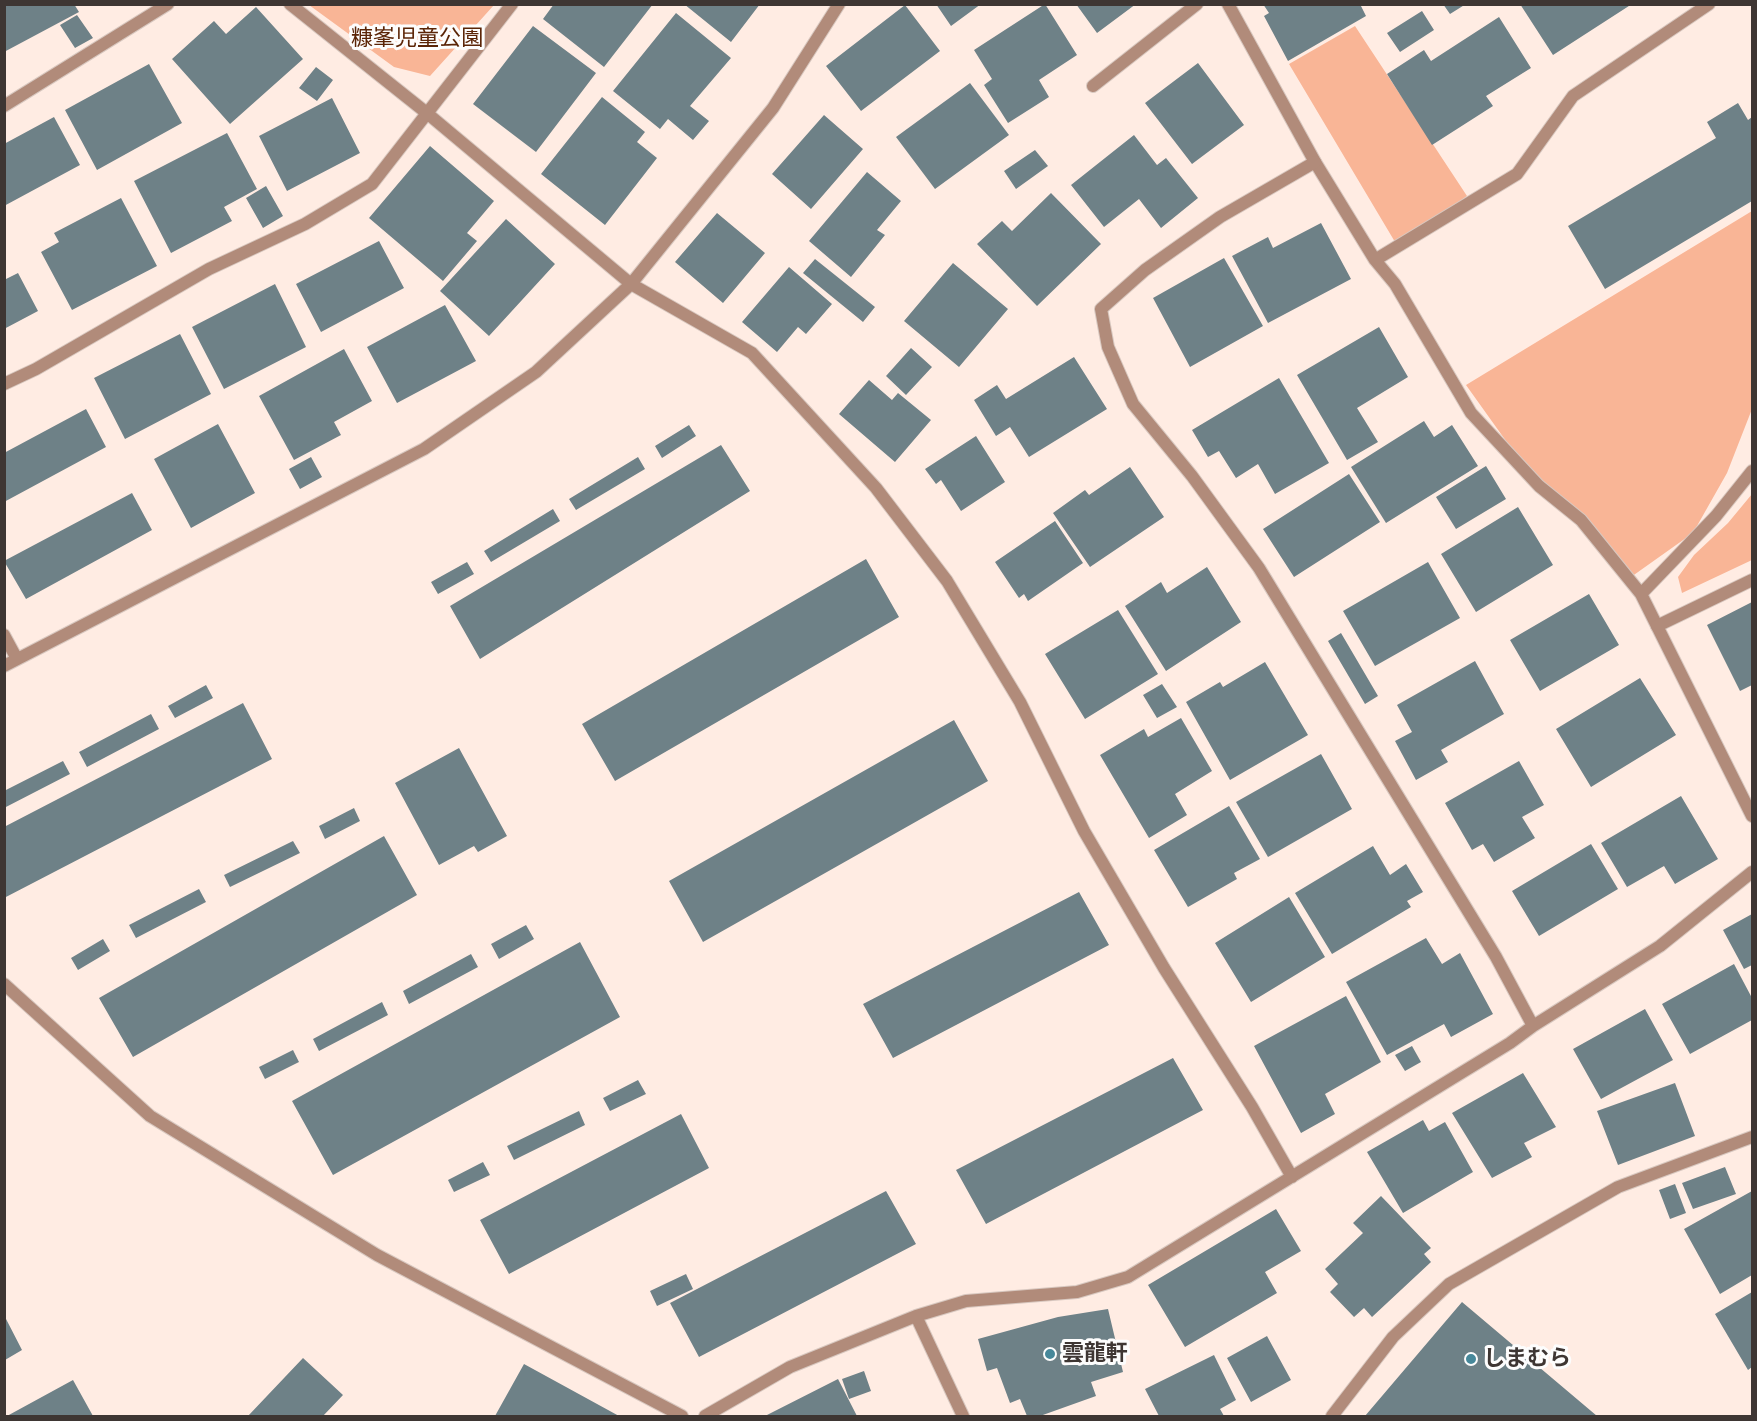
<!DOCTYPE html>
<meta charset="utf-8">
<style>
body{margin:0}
#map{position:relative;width:1757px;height:1421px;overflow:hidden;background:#ffece3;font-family:"PT Sans Narrow",sans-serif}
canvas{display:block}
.frame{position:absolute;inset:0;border:6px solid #3e3633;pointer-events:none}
</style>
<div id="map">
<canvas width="1757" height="1421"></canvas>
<div class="frame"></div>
</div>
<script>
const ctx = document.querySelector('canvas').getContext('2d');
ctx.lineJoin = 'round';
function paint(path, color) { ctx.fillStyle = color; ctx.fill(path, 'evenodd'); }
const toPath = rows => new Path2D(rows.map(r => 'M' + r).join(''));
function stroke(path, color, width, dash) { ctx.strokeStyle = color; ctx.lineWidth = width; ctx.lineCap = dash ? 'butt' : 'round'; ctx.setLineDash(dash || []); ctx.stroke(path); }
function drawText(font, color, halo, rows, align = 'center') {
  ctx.font = font + ' "PT Sans Narrow","Noto Sans JP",sans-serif'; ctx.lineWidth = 6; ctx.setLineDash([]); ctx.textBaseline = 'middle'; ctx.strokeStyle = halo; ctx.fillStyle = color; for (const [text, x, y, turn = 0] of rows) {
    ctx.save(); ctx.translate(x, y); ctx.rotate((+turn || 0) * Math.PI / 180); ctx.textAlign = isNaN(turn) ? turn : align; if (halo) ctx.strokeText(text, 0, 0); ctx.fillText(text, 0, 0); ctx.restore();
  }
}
paint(toPath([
 [309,5,494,5,430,76,394,67],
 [1355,26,1467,196,1398,247,1289,64],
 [1752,211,1752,409,1727,473,1693,533,1631,577,1506,441,1466,385],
 [1752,494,1752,560,1682,593,1678,577,1694,555,1728,523]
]), '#f9b596');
paint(toPath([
 [4,4,74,4,79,12,4,52],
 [554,4,653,4,604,67,543,19],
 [684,4,760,4,731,42],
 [936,4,981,4,951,26],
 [1045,4,1077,55,1039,80,1049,97,1008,123,984,85,992,79,974,50],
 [1076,4,1136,4,1097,33],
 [1263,4,1360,4,1366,16,1288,61,1264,16,1269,13],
 [1443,4,1466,4,1450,14],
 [1520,4,1632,4,1553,55],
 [905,5,940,51,861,111,826,66],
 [256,7,303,59,230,124,172,59,214,21,226,34],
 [1422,11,1434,30,1400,52,1387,33],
 [676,13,731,58,690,106,709,121,693,140,668,119,660,129,613,91],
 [77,15,93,38,75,48,60,25],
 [1499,17,1531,68,1486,96,1493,106,1432,145,1387,74,1424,50,1431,61],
 [533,26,596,73,536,152,473,104],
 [1198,63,1244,125,1192,164,1145,103],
 [149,64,182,123,97,170,65,110],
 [316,67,333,80,317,101,299,88],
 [970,83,1009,135,935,189,896,137],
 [602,97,645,132,637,142,657,158,605,225,541,174],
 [332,98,360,153,287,191,259,136],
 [1738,103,1748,120,1752,117,1752,201,1605,289,1568,226,1716,138,1707,122],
 [824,115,863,149,811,209,772,174],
 [54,117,80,165,4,206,4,144],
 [227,133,257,189,224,207,232,221,171,253,134,181],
 [1134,135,1157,165,1166,158,1198,198,1161,228,1139,199,1104,227,1071,185],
 [430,146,494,201,467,233,477,241,443,281,369,218],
 [1035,150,1048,166,1016,189,1004,171],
 [867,172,901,201,877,230,885,235,851,277,809,241],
 [266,186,283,216,263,228,246,198],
 [1051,193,1101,244,1037,306,977,244,1002,221,1012,231],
 [121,198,157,266,72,310,41,252,59,242,54,233],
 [717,213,765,253,723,303,675,262],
 [506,219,555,264,489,336,440,291],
 [1321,223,1351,279,1268,323,1232,256,1268,237,1273,248],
 [379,241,404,288,321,332,296,284],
 [1224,258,1263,326,1190,367,1153,298],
 [815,259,875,307,863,322,803,273],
 [953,263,1008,309,959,367,904,321],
 [789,267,832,304,806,334,798,327,777,352,742,322],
 [18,273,38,311,4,329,4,280],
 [275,284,306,347,224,389,192,327],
 [445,305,476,361,397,403,367,347],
 [1379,327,1408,377,1357,408,1378,442,1347,460,1297,375],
 [180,334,211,394,125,439,94,378],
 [911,348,932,367,906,395,886,376],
 [344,349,372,401,334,422,341,435,294,460,259,396],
 [1074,357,1107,409,1029,457,1010,427,996,436,974,400,997,385,1006,399],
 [1279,378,1329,463,1275,494,1258,464,1236,478,1219,451,1208,457,1192,430],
 [869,380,892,400,898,393,931,420,895,462,839,414],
 [86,409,106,447,4,502,4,453],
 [1424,421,1434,437,1452,425,1478,466,1386,523,1351,467],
 [218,424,255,493,191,528,154,459],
 [689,425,696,436,662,458,655,446],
 [976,436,1005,482,961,511,941,480,936,484,925,469],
 [721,445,750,491,480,659,450,606],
 [311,457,322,477,300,489,289,469],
 [638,457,645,469,576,510,569,499],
 [1486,466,1506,499,1456,529,1436,497],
 [1130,467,1164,517,1090,567,1053,513,1085,490,1089,495],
 [1349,474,1380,522,1294,577,1263,529],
 [132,493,152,530,26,599,4,561],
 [1518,507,1553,565,1476,612,1441,554],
 [553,509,560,521,491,562,484,551],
 [1055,521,1083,563,1028,601,1024,594,1019,598,995,562],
 [866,559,899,617,615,781,582,724],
 [467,562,474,574,438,594,431,582],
 [1428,562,1460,618,1375,666,1343,611],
 [1207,567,1241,622,1166,671,1125,606,1161,582,1167,593],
 [1589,594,1619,645,1540,691,1510,640],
 [1752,602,1752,685,1740,691,1707,625],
 [1118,610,1158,674,1085,719,1045,654],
 [1341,633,1378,696,1365,704,1328,641],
 [1475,661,1504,714,1441,750,1448,762,1416,780,1395,741,1412,732,1397,705],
 [1265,662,1308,735,1230,780,1186,702,1220,682,1223,687],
 [1640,678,1676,735,1591,787,1556,729],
 [1162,684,1177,707,1157,718,1143,695],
 [206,685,213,698,175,718,168,706],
 [243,703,272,759,4,898,4,827],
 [151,714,159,729,87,767,79,752],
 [1181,718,1212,771,1175,794,1187,815,1149,838,1100,755,1144,729,1148,737],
 [954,720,988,781,703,942,669,881],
 [459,748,507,836,478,852,474,846,439,865,395,783],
 [1321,754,1352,809,1268,857,1236,802],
 [63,761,70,774,4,808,4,791],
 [1519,761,1544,805,1522,817,1535,838,1494,862,1483,844,1472,850,1445,803],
 [1681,796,1718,859,1675,884,1664,866,1627,887,1601,843],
 [1229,806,1260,859,1234,873,1237,879,1188,907,1154,850],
 [354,808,360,821,325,839,319,826],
 [384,836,417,895,133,1057,99,998],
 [293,841,300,853,230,887,224,875],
 [1591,844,1618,889,1539,936,1512,891],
 [1373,846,1390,875,1406,864,1423,892,1407,901,1411,907,1332,954,1295,893],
 [199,889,206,902,136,938,129,925],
 [1079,892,1109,945,893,1058,863,1004],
 [1289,897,1325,957,1251,1002,1215,943],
 [1752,914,1752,965,1744,969,1723,930],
 [526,925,534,939,499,959,491,944],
 [1426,938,1442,964,1460,953,1493,1014,1451,1037,1444,1024,1387,1055,1346,982],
 [103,939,110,951,78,970,71,958],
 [580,942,620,1017,333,1175,292,1101],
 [471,954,478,967,409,1004,403,991],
 [1734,964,1752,998,1752,1020,1690,1054,1662,1004],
 [1346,996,1381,1062,1325,1094,1335,1114,1301,1133,1254,1046],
 [382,1002,388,1015,319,1051,313,1039],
 [1645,1009,1673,1060,1601,1099,1573,1049],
 [1412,1046,1421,1062,1405,1071,1395,1055],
 [293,1050,299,1062,265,1079,259,1067],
 [1173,1058,1203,1110,986,1224,956,1170],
 [1523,1073,1556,1127,1524,1143,1532,1157,1492,1178,1452,1113],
 [638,1080,646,1094,610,1111,603,1098],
 [1675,1083,1695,1136,1618,1165,1597,1111],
 [579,1111,585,1125,514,1160,507,1146],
 [681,1114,709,1168,509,1274,480,1220],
 [1423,1120,1429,1131,1445,1122,1473,1172,1403,1213,1367,1152],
 [483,1162,490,1175,454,1192,448,1180],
 [1725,1167,1736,1194,1693,1209,1682,1183],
 [1675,1184,1686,1213,1670,1219,1659,1190],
 [886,1191,916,1244,699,1357,670,1303],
 [1752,1191,1752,1275,1720,1294,1684,1229],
 [1381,1196,1431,1248,1424,1254,1431,1262,1372,1317,1364,1308,1354,1317,1330,1292,1338,1284,1325,1269,1363,1233,1353,1223],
 [1276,1209,1301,1251,1265,1272,1277,1293,1185,1347,1148,1285],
 [686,1274,693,1289,657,1306,650,1291],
 [1752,1292,1752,1367,1748,1370,1715,1314],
 [1462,1302,1597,1416,1365,1416],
 [1108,1309,1123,1372,1091,1382,1096,1396,1040,1416,1027,1416,1020,1399,1010,1403,997,1368,987,1371,978,1339,1058,1317],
 [5,1317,22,1350,5,1360],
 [1267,1336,1291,1380,1251,1402,1227,1358],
 [1214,1355,1236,1400,1220,1409,1224,1416,1159,1416,1145,1389],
 [303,1358,343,1395,323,1416,248,1416],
 [524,1364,619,1416,495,1416],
 [864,1371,871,1391,849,1399,842,1379],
 [838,1379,857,1416,765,1416],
 [73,1380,93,1416,7,1416]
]), '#6e8187');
const lane = toPath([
 [1228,4,1315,162,1375,260,1395,284,1471,413,1539,486,1581,520,1641,594,1657,626],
 [1093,86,1197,4],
 [1375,260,1517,174,1573,96,1709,4],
 [1641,594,1716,516,1752,471],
 [1332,1416,1393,1337,1449,1284,1618,1187,1752,1137]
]);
const street = toPath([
 [290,4,428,114,631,284,752,353,876,488,947,581,1020,702,1084,831,1164,968,1252,1107,1292,1177],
 [4,106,168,4],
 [1315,162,1220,217,1145,270,1101,309,1108,347,1133,404,1192,476,1259,568,1496,957,1533,1026],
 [4,384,36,369,209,269,305,224,372,184,512,4],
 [1752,580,1657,626,1752,816],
 [4,635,17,659],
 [4,666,424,449,536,372,631,284,773,108,839,4],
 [4,984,150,1116,377,1255,682,1416],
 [916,1316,963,1416],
 [705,1416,790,1367,916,1316,966,1301,1077,1292,1128,1277,1510,1043,1533,1026,1660,946,1752,872]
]);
stroke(lane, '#d8c8c0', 14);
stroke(street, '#d8c8c0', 14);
stroke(lane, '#b18b7a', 12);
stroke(street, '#b18b7a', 12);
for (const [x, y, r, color] of [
 [1050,1354,6,"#47889a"],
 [1471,1359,6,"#47889a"]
]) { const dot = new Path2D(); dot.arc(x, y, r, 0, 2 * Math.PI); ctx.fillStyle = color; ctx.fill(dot); stroke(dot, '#fdfdfd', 2); }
drawText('22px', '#5b2507', '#fdfdfd', [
 ["糠峯児童公園",417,39]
]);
drawText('bold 22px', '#3e3633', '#fdfdfd', [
 ["雲龍軒",1062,1354],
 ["しまむら",1483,1359]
], 'left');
</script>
